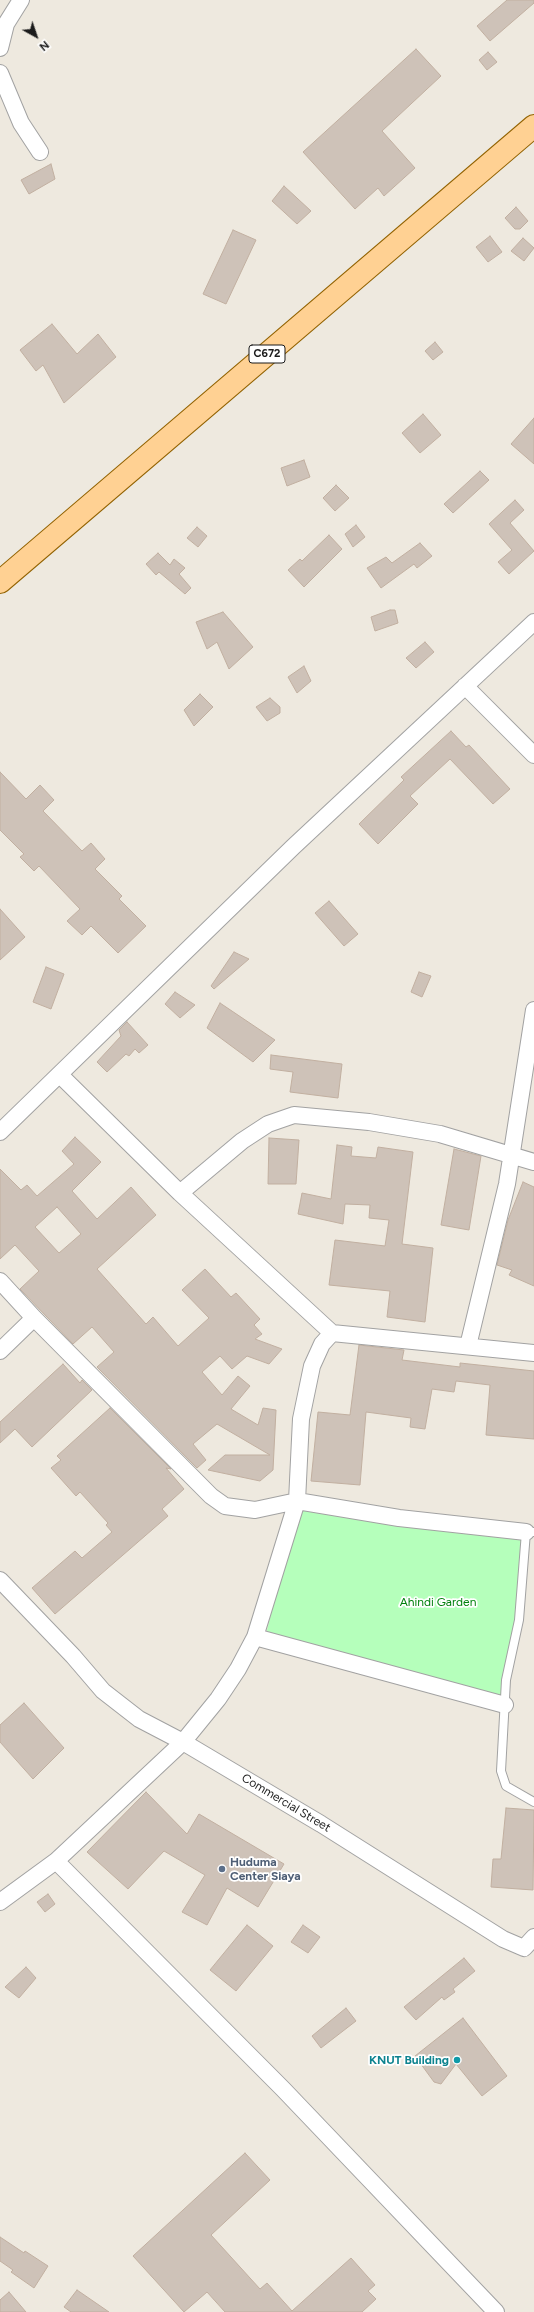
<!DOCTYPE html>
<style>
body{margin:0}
#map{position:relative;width:534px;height:2312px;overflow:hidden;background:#eee9df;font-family:Figtree,sans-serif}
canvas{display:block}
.north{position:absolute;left:16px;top:16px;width:40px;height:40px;-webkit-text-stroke:3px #fff;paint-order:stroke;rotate:140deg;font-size:11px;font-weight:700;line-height:16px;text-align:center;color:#1b1b1b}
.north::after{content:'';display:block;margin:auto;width:14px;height:18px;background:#1b1b1b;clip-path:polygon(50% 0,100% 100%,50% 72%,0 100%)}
</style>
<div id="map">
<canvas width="534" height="2312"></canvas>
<div class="north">N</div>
</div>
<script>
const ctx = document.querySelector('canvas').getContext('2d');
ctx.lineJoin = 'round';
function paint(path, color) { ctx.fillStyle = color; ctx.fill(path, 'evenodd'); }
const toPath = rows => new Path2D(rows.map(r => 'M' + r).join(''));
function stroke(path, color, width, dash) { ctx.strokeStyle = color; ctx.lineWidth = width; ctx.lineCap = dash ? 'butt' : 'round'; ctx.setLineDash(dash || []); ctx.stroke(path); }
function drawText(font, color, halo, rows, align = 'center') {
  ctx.font = font + ' Figtree,sans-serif'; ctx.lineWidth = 3.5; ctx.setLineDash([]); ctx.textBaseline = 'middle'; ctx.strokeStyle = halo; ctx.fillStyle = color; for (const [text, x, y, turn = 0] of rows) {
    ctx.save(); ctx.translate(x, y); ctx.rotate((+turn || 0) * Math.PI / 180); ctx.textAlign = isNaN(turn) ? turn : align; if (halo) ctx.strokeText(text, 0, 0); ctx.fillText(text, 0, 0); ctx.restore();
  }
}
paint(toPath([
 [297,1501,526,1532,505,1705,265,1639]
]), '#b5ffbb');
const building = toPath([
 [507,0,534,0,534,3,490,41,477,26,507,0],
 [416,49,441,76,382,131,415,168,384,196,378,188,355,209,303,152,416,49],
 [488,52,497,62,487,70,479,60,488,52],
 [51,164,55,179,29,194,21,180,51,164],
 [284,186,311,211,297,224,272,201,284,186],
 [516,207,528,221,520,229,515,229,505,218,516,207],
 [233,230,256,240,226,304,203,294,233,230],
 [490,236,502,252,488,262,476,247,490,236],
 [523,238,534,248,524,261,511,251,523,238],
 [52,324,77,354,98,334,116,357,64,403,43,365,36,371,20,350,52,324],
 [435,342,443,352,433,360,425,351,435,342],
 [423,414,441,435,420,453,402,433,423,414],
 [534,418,534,464,511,444,534,418],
 [304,460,310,477,287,486,281,468,304,460],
 [480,471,489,480,453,513,444,504,480,471],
 [336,485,349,498,335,511,323,498,336,485],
 [515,500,524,510,510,523,534,551,509,574,498,562,512,550,489,524,515,500],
 [356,525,365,537,353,547,345,534,356,525],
 [197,527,207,536,198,547,187,538,197,527],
 [329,535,342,549,304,587,288,570,300,559,302,561,329,535],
 [420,543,432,556,417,568,414,564,381,588,367,568,386,557,392,563,420,543],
 [158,553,170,565,174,559,185,568,179,574,191,588,185,594,159,572,156,575,146,564,158,553],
 [390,610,395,610,398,623,375,631,371,617,390,610],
 [223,612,253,647,229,669,217,642,207,649,196,622,223,612],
 [425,642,434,652,416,668,406,658,425,642],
 [304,666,311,681,297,693,288,677,304,666],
 [200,694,213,707,194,726,184,710,200,694],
 [270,698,280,707,280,713,267,721,256,707,270,698],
 [451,731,466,747,469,745,510,789,493,804,450,759,410,796,418,804,378,844,359,824,404,780,401,777,451,731],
 [0,772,26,799,40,785,54,800,43,811,82,851,91,843,105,859,95,869,122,896,119,899,146,926,118,953,91,926,82,935,67,921,80,909,39,866,34,871,20,857,24,854,0,830,0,772],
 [329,901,358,934,344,946,315,913,329,901],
 [0,909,25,937,0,960,0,909],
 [234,952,249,959,214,989,211,986,234,952],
 [46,967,64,974,51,1009,33,1002,46,967],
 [419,972,431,976,422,997,411,992,419,972],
 [175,992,195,1005,180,1018,165,1004,175,992],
 [220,1003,275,1040,253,1062,207,1028,220,1003],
 [127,1022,148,1045,139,1053,135,1049,129,1056,126,1054,107,1072,97,1062,121,1036,119,1030,127,1022],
 [271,1055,342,1064,338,1098,290,1092,293,1072,270,1069,271,1055],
 [75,1137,101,1162,72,1191,97,1219,131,1187,156,1215,97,1269,146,1324,153,1317,178,1346,209,1318,182,1290,205,1269,231,1297,236,1293,260,1319,254,1325,262,1334,255,1339,282,1349,269,1364,247,1356,232,1369,220,1356,202,1372,222,1395,238,1376,250,1386,231,1409,258,1425,263,1408,276,1410,273,1470,260,1481,208,1470,225,1455,270,1455,217,1424,193,1444,206,1460,197,1468,97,1367,114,1352,92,1327,73,1344,20,1289,39,1271,15,1245,0,1259,0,1169,21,1190,27,1185,37,1196,74,1164,62,1151,75,1137],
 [57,1207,81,1234,59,1253,35,1227,57,1207],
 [269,1138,299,1140,296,1184,268,1184,269,1138],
 [337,1145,352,1147,351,1156,376,1158,378,1147,413,1152,402,1244,433,1248,425,1322,387,1317,390,1291,329,1285,335,1240,385,1246,389,1220,369,1218,370,1205,345,1204,343,1224,298,1214,302,1193,331,1199,337,1145],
 [454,1149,481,1156,469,1230,441,1225,454,1149],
 [523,1182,534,1187,534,1286,509,1275,512,1270,497,1265,508,1220,523,1182],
 [359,1345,404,1350,402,1360,460,1367,460,1363,534,1371,534,1439,486,1435,490,1385,456,1381,454,1392,432,1389,425,1429,410,1427,411,1418,366,1412,360,1485,311,1481,318,1412,350,1415,359,1345],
 [63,1364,80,1383,82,1380,92,1390,32,1447,15,1429,0,1443,0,1422,63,1364],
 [110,1408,171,1469,166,1468,184,1489,162,1509,168,1516,55,1614,32,1588,75,1551,82,1558,112,1532,106,1525,108,1523,80,1492,76,1496,51,1468,61,1460,57,1456,110,1408],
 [24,1703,64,1748,33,1779,0,1742,0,1725,24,1703],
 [146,1792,187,1834,199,1814,284,1864,258,1907,227,1888,207,1925,182,1912,205,1875,164,1851,128,1889,87,1852,146,1792],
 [506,1808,534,1810,533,1890,491,1887,493,1859,501,1859,506,1808],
 [48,1894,55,1904,45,1912,37,1902,48,1894],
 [247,1925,273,1946,236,1991,210,1970,247,1925],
 [303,1925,320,1937,308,1953,291,1942,303,1925],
 [464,1958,475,1971,453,1989,455,1992,444,2000,442,1997,416,2020,404,2007,464,1958],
 [26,1967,36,1978,19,1998,5,1987,26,1967],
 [346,2008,356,2021,321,2048,312,2036,346,2008],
 [463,2018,507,2076,482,2096,456,2064,441,2084,434,2082,415,2056,463,2018],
 [245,2153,270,2180,211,2235,260,2289,267,2283,292,2311,351,2258,375,2285,368,2291,376,2299,362,2312,225,2312,207,2292,184,2312,133,2256,245,2153],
 [0,2237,24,2253,25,2251,48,2266,34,2288,11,2272,13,2270,0,2261,0,2237],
 [77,2290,109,2312,71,2312,64,2307,77,2290],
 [9,2292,26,2312,0,2312,0,2300,9,2292]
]);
paint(building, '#cec2b8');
stroke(building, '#c1afa0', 1);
const service = toPath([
 [534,1532,526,1532,519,1620,506,1680,501,1771,506,1786,534,1802]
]);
const minor = toPath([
 [0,48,6,24,21,0],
 [0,73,21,123,40,152],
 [465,686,534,755],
 [60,1075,180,1193,332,1333],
 [0,1132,293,847,534,622],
 [180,1193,242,1141,268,1124,294,1115,369,1122,440,1134,534,1162],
 [0,1281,34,1318,211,1496,225,1506,255,1510,297,1501,399,1518,526,1532],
 [468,1346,507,1184,534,1010],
 [0,1351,34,1318],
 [0,1580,73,1656,103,1691,139,1719,183,1742,218,1699,238,1669,255,1637,297,1501,301,1419,312,1366,322,1344,332,1333,534,1353],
 [255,1637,505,1705],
 [56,1861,283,2089,496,2312],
 [0,1902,56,1861,183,1742,321,1824,503,1939,524,1948,534,1937]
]);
const primary = toPath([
 [0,582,534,126]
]);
stroke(service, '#a2a2a2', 10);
stroke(minor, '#a2a2a2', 18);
stroke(primary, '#926200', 24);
stroke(service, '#fff', 8);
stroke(minor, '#fff', 16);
stroke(primary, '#ffd193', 22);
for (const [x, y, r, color] of [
 [222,1869,4,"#5c6f8a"],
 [457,2060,4,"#0f9aa8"]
]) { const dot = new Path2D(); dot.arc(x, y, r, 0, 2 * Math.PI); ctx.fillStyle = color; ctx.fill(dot); stroke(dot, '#fff', 1.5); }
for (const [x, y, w] of [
 [267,354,36]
]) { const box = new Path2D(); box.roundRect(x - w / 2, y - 9, w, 18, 3); ctx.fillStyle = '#fff'; ctx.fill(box); stroke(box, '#1b1b1b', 1); }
drawText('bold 11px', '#1b1b1b', null, [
 ["C672",267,354]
]);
drawText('12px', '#00810c', '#fff', [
 ["Ahindi Garden",438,1602]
]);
drawText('12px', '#1b1b1b', '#fff', [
 ["Commercial Street",286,1803,31]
]);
drawText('bold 12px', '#4e5e75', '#fff', [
 ["Huduma",230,1862],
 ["Center Siaya",230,1876]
], 'left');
drawText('bold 12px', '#0d838f', '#fff', [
 ["KNUT Building",449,2060]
], 'right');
</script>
